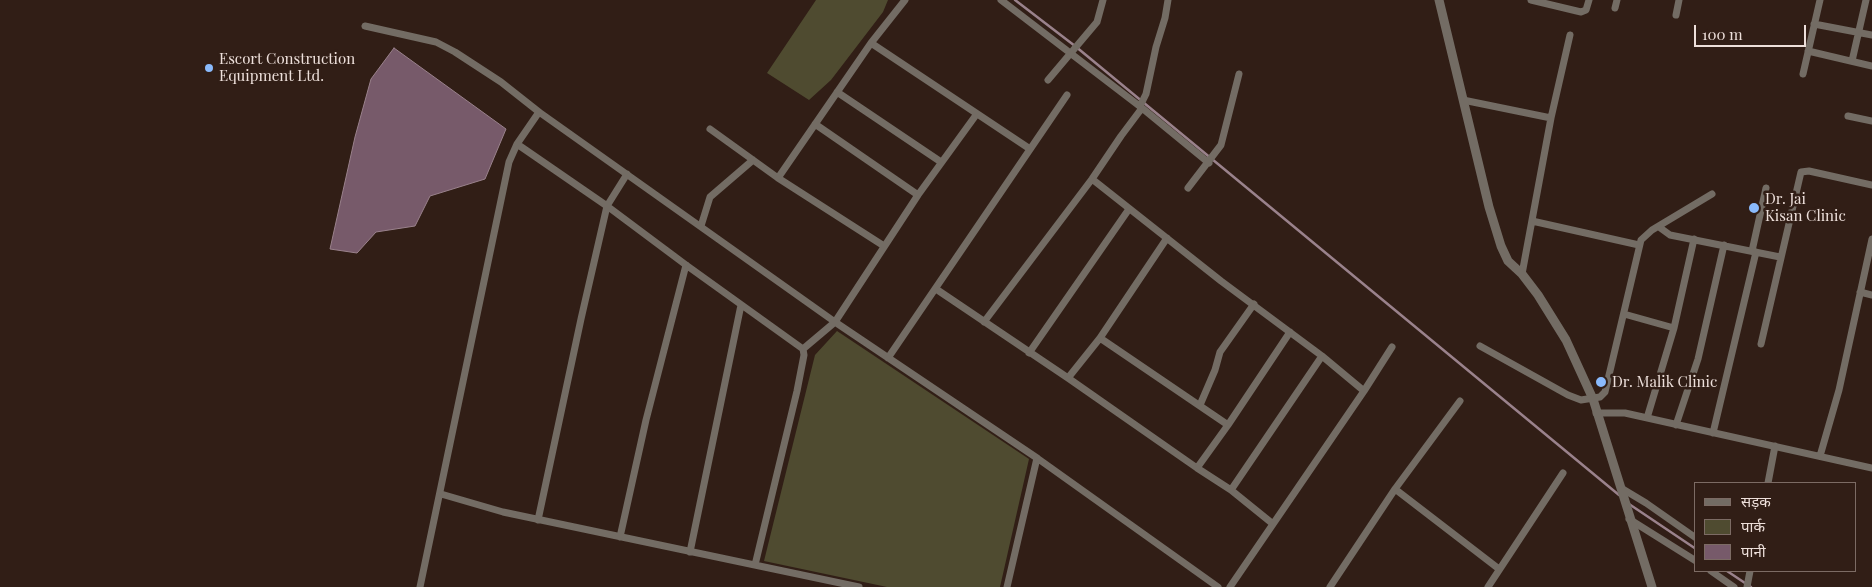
<!DOCTYPE html>
<meta charset="utf-8">
<style>
body{margin:0}
#map{position:relative;width:1872px;height:587px;overflow:hidden;background:#311e16;font-family:"Playfair Display","Noto Sans Devanagari",serif}
canvas{display:block}
.legend{position:absolute;left:1694px;top:482px;width:162px;height:90px;box-sizing:border-box;background:#311e16;border:1px solid #7c6b64;margin:0;padding:6px 9px;list-style:none;font-size:15px;color:#eddfda}
.legend li{display:flex;align-items:center;gap:10px;height:25px}
.legend b{width:25px;border:1px solid #7c6b64}
.scale{position:absolute;left:1694px;top:25px;width:112px;height:22px;box-sizing:border-box;border:2px solid #eddfda;border-top:0;padding-left:6px;font-size:15px;line-height:18px;white-space:nowrap;color:#eddfda;-webkit-text-stroke:4px #311e16;paint-order:stroke}
</style>
<div id="map">
<canvas width="1872" height="587"></canvas>
<ul class="legend">
<li><b style="height:6px;background:#736c64"></b>सड़क</li>
<li><b style="height:14px;background:#4f4b30"></b>पार्क</li>
<li><b style="height:14px;background:#775a6a"></b>पानी</li>
</ul>
<div class="scale">100 m</div>
</div>
<script>
const ctx = document.querySelector('canvas').getContext('2d');
ctx.lineJoin = 'round';
function paint(path, color) { ctx.fillStyle = color; ctx.fill(path, 'evenodd'); }
const toPath = rows => new Path2D(rows.map(r => 'M' + r).join(''));
function stroke(path, color, width, dash) { ctx.strokeStyle = color; ctx.lineWidth = width; ctx.lineCap = dash ? 'butt' : 'round'; ctx.setLineDash(dash || []); ctx.stroke(path); }
function drawText(font, color, halo, rows, align = 'center') {
  ctx.font = font + ' "Playfair Display",serif'; ctx.lineWidth = 5; ctx.setLineDash([]); ctx.textBaseline = 'middle'; ctx.strokeStyle = halo; ctx.fillStyle = color; for (const [text, x, y, turn = 0] of rows) {
    ctx.save(); ctx.translate(x, y); ctx.rotate((+turn || 0) * Math.PI / 180); ctx.textAlign = isNaN(turn) ? turn : align; if (halo) ctx.strokeText(text, 0, 0); ctx.fillText(text, 0, 0); ctx.restore();
  }
}
paint(toPath([
 [816,0,888,0,883,12,831,80,809,100,767,73],
 [837,331,1029,459,1000,587,887,587,764,561,815,355]
]), '#4f4b30');
const water = toPath([
 [394,48,506,129,485,179,430,196,415,226,376,232,357,253,330,249,355,137,371,79,394,48]
]);
paint(water, '#775a6a');
stroke(water, '#9a828c', 1);
stroke(toPath([
 [1015,0,1075,46,1619,495],
 [1629,504,1696,549],
 [1727,571,1751,587]
]), '#9a828c', 2.5);
stroke(toPath([
 [1001,0,1142,108,1209,163],
 [1531,0,1581,12,1586,10,1589,0],
 [1615,8,1617,0],
 [1676,15,1679,0],
 [1814,24,1872,35],
 [365,26,436,42,455,52,501,82,539,112,835,322,1037,458,1218,587],
 [871,43,1030,149],
 [1808,51,1872,66],
 [1852,61,1866,0],
 [1803,74,1820,0],
 [1048,80,1097,22,1103,0],
 [837,92,941,162],
 [1463,100,1551,118,1570,35],
 [1140,106,1146,94,1156,47,1165,18,1168,0],
 [1848,116,1872,121],
 [815,124,918,195],
 [710,129,778,178,884,246],
 [517,144,539,112],
 [778,178,871,43,905,0],
 [1092,179,1221,281,1322,356,1364,391],
 [1188,188,1221,145,1239,74],
 [1532,221,1639,245],
 [701,226,710,197,753,160],
 [1659,227,1670,235,1780,257],
 [1752,251,1766,188],
 [1522,274,1551,118],
 [936,289,1068,378,1197,468,1231,490,1273,524],
 [1860,292,1872,295],
 [1624,314,1674,328],
 [984,322,1092,179,1121,136,1142,108],
 [1100,338,1228,425],
 [1761,344,1801,172,1809,171,1872,185],
 [1480,346,1568,395,1581,400,1600,397,1605,392,1641,240,1652,230,1712,194],
 [803,349,835,322,918,195,976,115],
 [1029,353,1129,209],
 [888,358,1067,95],
 [1068,378,1100,338,1167,238],
 [1200,405,1215,370,1220,352,1254,304],
 [1596,413,1625,413,1872,468],
 [1647,418,1674,328,1694,239],
 [1676,425,1698,359,1724,245],
 [1713,433,1756,252],
 [1820,456,1839,390,1872,239],
 [1197,468,1228,425,1290,332],
 [1768,483,1775,446],
 [1621,488,1646,503,1696,538],
 [1395,489,1499,569],
 [1231,490,1322,356],
 [441,494,503,512,859,587],
 [1629,519,1696,561],
 [538,520,581,319,607,206,627,174],
 [620,537,646,420,686,265],
 [690,552,741,305],
 [1711,571,1734,587],
 [420,587,509,162,517,144,607,206,686,265,803,349,804,355,797,391,755,565],
 [1007,587,1037,458],
 [1230,587,1364,391,1392,347],
 [1330,587,1395,489,1460,401],
 [1488,587,1563,473],
 [1747,587,1750,571]
]), '#736c64', 7);
stroke(toPath([
 [1439,0,1489,207,1501,246,1508,261,1522,274,1538,295,1566,340,1593,399,1652,587]
]), '#736c64', 9);
for (const [x, y, r, color] of [
 [209,68,5,"#8abafc"],
 [1754,208,6,"#8abafc"],
 [1601,382,6,"#8abafc"]
]) { const dot = new Path2D(); dot.arc(x, y, r, 0, 2 * Math.PI); ctx.fillStyle = color; ctx.fill(dot); stroke(dot, '#311e16', 2); }
drawText('15px', '#eddfda', '#311e16', [
 ["Escort Construction",219,59],
 ["Equipment Ltd.",219,76],
 ["Dr. Jai",1765,199],
 ["Kisan Clinic",1765,216],
 ["Dr. Malik Clinic",1612,382]
], 'left');
</script>
